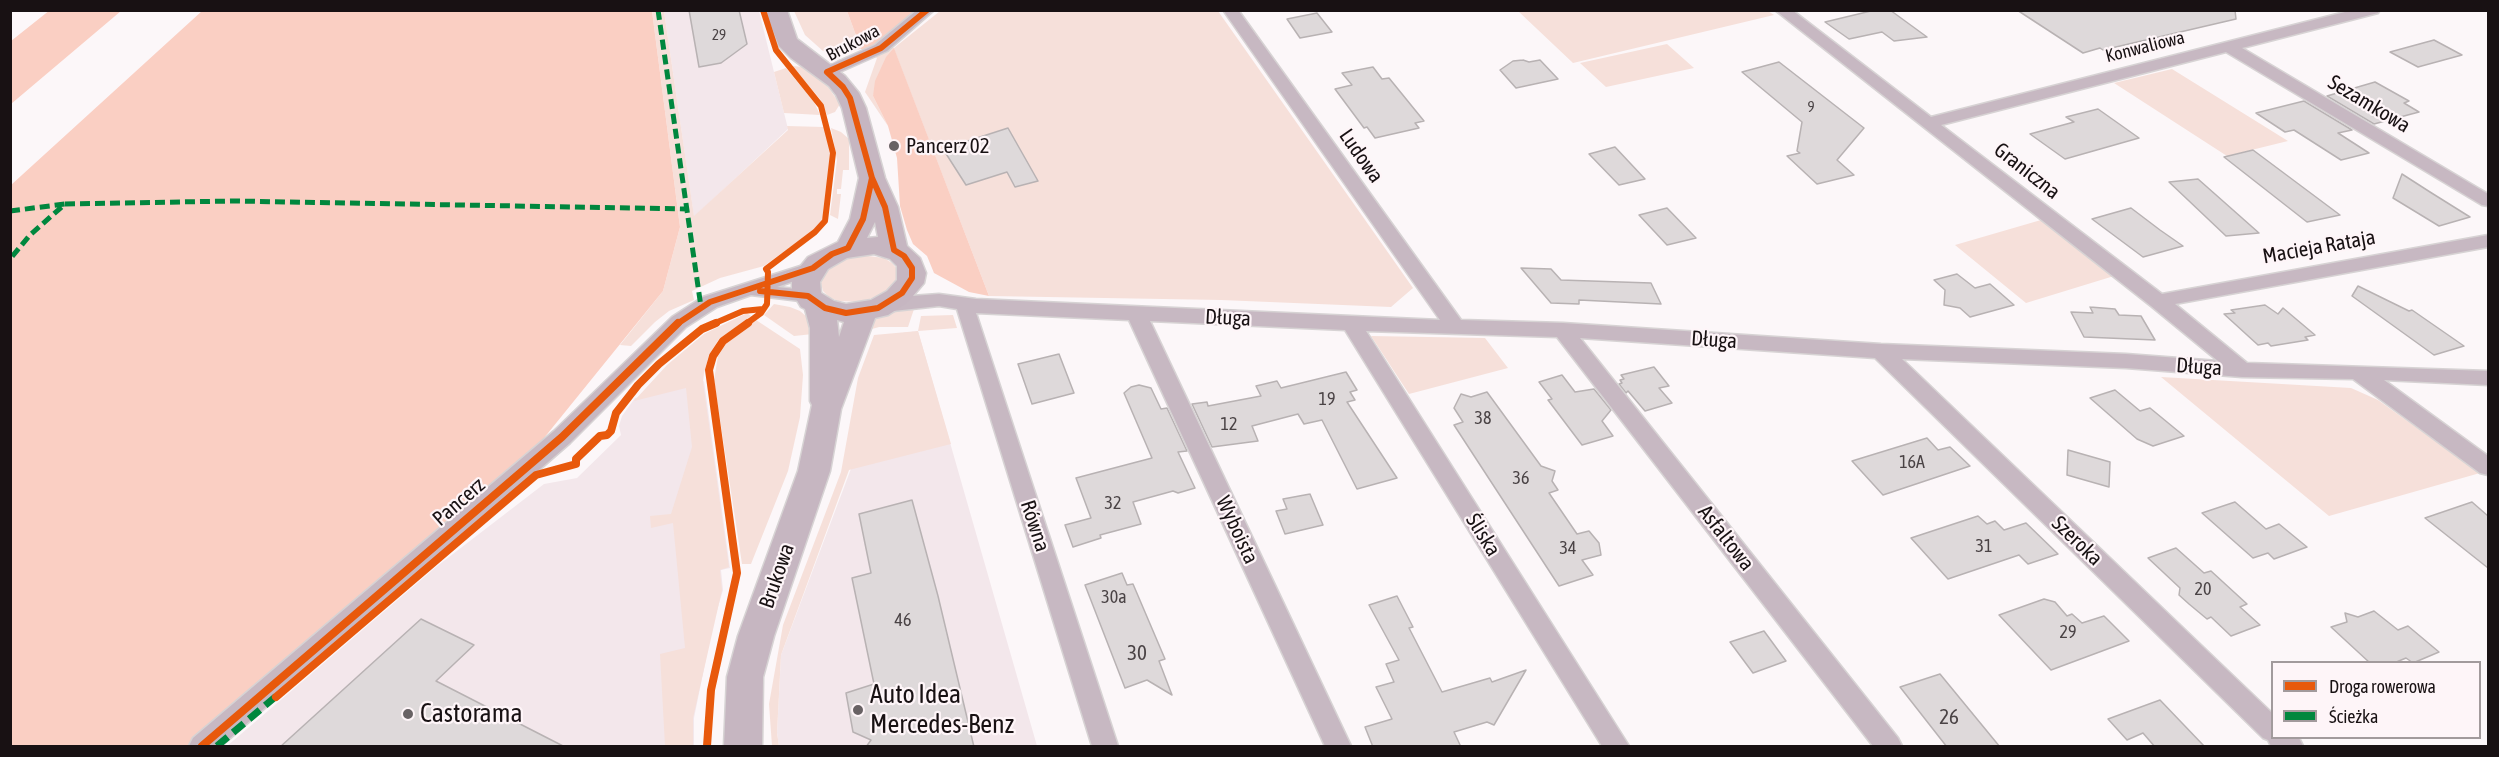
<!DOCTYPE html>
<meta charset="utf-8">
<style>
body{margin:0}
#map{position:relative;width:2499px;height:757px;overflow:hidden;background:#fcf7f9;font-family:"Asap Condensed",sans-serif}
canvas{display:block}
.frame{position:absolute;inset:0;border:12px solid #181113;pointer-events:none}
.legend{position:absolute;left:2271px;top:661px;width:210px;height:78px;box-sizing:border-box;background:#fef5f8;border:2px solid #a29a9c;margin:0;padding:8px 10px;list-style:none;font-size:18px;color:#181113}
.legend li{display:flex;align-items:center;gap:12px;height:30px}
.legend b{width:30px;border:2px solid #a29a9c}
</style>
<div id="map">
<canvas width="2499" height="757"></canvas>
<div class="frame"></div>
<ul class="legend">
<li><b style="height:8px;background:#e8590c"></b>Droga rowerowa</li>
<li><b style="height:8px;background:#00873e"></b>Ścieżka</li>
</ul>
</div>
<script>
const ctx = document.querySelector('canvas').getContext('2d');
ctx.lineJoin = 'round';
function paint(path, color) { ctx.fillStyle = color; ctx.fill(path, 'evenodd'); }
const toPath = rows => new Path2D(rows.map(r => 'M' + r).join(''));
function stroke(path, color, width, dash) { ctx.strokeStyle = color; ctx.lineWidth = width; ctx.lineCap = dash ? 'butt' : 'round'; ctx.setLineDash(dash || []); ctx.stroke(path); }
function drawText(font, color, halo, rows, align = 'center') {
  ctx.font = font + ' "Asap Condensed",sans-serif'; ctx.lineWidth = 4.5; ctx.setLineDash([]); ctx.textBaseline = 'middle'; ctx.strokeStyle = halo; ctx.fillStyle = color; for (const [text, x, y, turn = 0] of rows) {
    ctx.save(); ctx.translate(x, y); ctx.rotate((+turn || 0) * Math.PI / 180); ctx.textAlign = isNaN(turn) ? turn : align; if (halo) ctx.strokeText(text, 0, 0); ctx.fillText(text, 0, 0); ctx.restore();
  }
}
paint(toPath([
 [664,11,759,11,788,129,694,217],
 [918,331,1037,746,779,746,777,733,781,655,902,333],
 [704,381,730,568,721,570,723,590,713,624,694,718,694,746,227,746,436,567,544,484,577,478,621,435,619,426,622,416,635,398]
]), '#f3e7eb');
paint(toPath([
 [652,11,664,11,694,216,788,130,787,126,824,127,830,149,830,164,825,213,821,222,811,232,764,266,720,278,692,291,694,300,669,311,655,322,631,346,620,345,663,291,680,227],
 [794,11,847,11,861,49,836,54,823,51,805,35],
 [940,11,1218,11,1413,288,1391,307,1221,300,989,296,894,49,873,96,888,126,865,92,877,58,875,57,892,47,894,48],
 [1768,11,1774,15,1573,63,1518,11],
 [1667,44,1694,68,1606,87,1580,63],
 [792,66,804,67,828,87,840,104,835,112,827,115,820,99],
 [786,68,814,102,820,115,784,113,774,72],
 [2172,69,2288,141,2227,156,2114,83],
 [831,128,841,132,849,139,849,170,843,170,841,189,837,189,837,194,841,194,838,219,830,215,837,160],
 [2041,220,2114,276,2026,303,1955,245],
 [861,255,884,258,892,263,897,269,897,277,893,285,885,293,862,302,838,301,829,297,823,291,821,283,823,276,829,268,849,257],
 [774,304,790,307,800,311,807,317,813,334,794,336,764,315],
 [914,309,908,327,879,327,865,331,873,321,890,311],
 [747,313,751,316,719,339,709,355,704,373,703,382,729,567,720,570,722,590,693,718,693,746,665,746,660,654,685,648,673,523,651,528,650,516,671,514,692,447,686,388,634,401,667,365,704,334],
 [953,315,957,328,918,331,951,444,849,470,781,655,777,733,779,746,772,746,769,704,783,625,841,472,858,378,874,335,918,331,921,316],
 [756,320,800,349,803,375,800,417,788,471,751,564,742,564,714,380,718,356,728,341],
 [1371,336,1485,338,1508,368,1409,394],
 [2161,377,2351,388,2378,400,2480,473,2329,516]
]), '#f6e0da');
paint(toPath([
 [50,10,121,11,11,104,11,41],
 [202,11,652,11,680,227,663,291,527,459,187,746,11,746,11,185],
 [847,11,917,11,876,46,864,51,861,49],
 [894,48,989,296,969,292,934,273,927,256,913,244,907,230,900,206,897,158,888,126,873,96,875,81,886,57]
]), '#facfc3');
const building = toPath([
 [689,10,739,10,747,44,721,63,699,67,689,10],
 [1875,10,1890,10,1927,37,1894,41,1882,32,1849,39,1825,22,1875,10],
 [2017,10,2235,10,2236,19,2103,50,2100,48,2083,53,2017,10],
 [1317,13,1332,32,1300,38,1287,19,1317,13],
 [2434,40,2462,55,2418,67,2390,52,2434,40],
 [1523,60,1529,62,1540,60,1558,79,1516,88,1500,70,1513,61,1523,60],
 [1779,62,1864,128,1837,160,1854,175,1817,184,1787,156,1800,153,1797,151,1802,122,1742,72,1779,62],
 [1373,67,1382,79,1389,78,1424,121,1415,123,1419,128,1375,138,1367,127,1364,128,1335,89,1352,85,1342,73,1373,67],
 [2375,82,2409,101,2404,103,2419,112,2374,124,2327,96,2375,82],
 [2304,101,2352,130,2338,133,2369,153,2341,160,2294,130,2285,132,2256,113,2304,101],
 [2098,109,2139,138,2065,159,2030,134,2074,122,2066,117,2098,109],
 [1008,128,1038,181,1015,187,1007,172,966,185,943,149,1008,128],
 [1615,147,1645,179,1619,185,1589,154,1615,147],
 [2253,150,2340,215,2307,222,2224,157,2253,150],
 [2402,174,2430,192,2470,217,2439,226,2393,198,2402,174],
 [2198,179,2259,233,2226,236,2169,182,2198,179],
 [1667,208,1696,238,1667,245,1639,215,1667,208],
 [2131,208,2160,230,2183,246,2143,257,2092,219,2131,208],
 [1521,268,1551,269,1561,280,1651,283,1661,304,1579,300,1579,304,1551,303,1521,268],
 [1957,274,1975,288,1990,284,2014,305,1970,317,1960,308,1944,305,1945,290,1934,280,1957,274],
 [2358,286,2409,311,2412,310,2464,346,2434,355,2352,296,2358,286],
 [2265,305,2278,314,2283,308,2315,335,2305,337,2308,340,2271,346,2268,343,2258,345,2224,314,2235,313,2231,310,2265,305],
 [2090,307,2115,309,2119,315,2141,316,2155,340,2084,337,2071,312,2093,313,2090,307],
 [1059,354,1074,393,1032,404,1018,364,1059,354],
 [1654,367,1669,386,1659,388,1672,403,1645,411,1628,391,1626,393,1619,384,1622,383,1620,380,1624,379,1621,375,1654,367],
 [1346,372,1357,390,1350,392,1355,400,1347,402,1397,478,1357,489,1322,420,1304,424,1298,414,1252,426,1258,441,1212,447,1192,404,1207,402,1208,406,1261,396,1256,386,1277,381,1281,388,1346,372],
 [1562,375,1575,392,1594,389,1611,410,1602,421,1613,436,1582,445,1548,400,1552,399,1539,382,1562,375],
 [1139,385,1151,388,1161,409,1167,408,1187,451,1178,452,1195,488,1178,493,1173,491,1133,502,1141,524,1100,535,1101,538,1073,547,1065,525,1091,518,1076,478,1152,458,1124,393,1131,387,1139,385],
 [2115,390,2140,411,2150,408,2184,436,2153,446,2137,439,2090,398,2115,390],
 [1487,392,1541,466,1555,471,1552,481,1558,490,1549,493,1577,534,1589,531,1599,543,1601,555,1582,560,1593,575,1559,586,1454,425,1463,422,1454,408,1461,394,1471,397,1487,392],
 [1927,438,1938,450,1950,447,1970,466,1883,495,1852,461,1927,438],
 [2068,450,2110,462,2109,487,2067,475,2068,450],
 [1310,494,1323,525,1285,534,1276,511,1287,509,1283,499,1310,494],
 [912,500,938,596,974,747,866,747,871,740,853,732,846,693,874,684,852,578,871,573,859,514,912,500],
 [2235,502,2266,529,2279,524,2307,547,2274,559,2268,553,2253,558,2202,513,2235,502],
 [2472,502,2488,516,2488,568,2425,518,2472,502],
 [1978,516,1987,524,1995,521,2004,530,2026,523,2058,554,2028,564,2019,555,1948,579,1911,538,1978,516],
 [2176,548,2204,573,2211,571,2247,604,2240,607,2260,625,2231,636,2211,617,2207,619,2189,604,2179,595,2180,588,2148,558,2176,548],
 [1122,573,1127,585,1133,584,1165,659,1159,661,1172,695,1147,680,1125,688,1085,585,1122,573],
 [1397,596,1413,627,1409,628,1442,692,1490,678,1492,682,1526,670,1494,725,1487,722,1454,732,1461,747,1373,747,1365,727,1392,719,1376,687,1394,682,1386,664,1399,660,1369,605,1397,596],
 [2044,599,2055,602,2067,616,2072,614,2082,623,2104,616,2129,641,2051,670,1999,615,2044,599],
 [2374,611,2398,630,2408,626,2439,652,2413,663,2406,658,2394,663,2370,663,2331,627,2347,622,2345,613,2358,617,2374,611],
 [421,619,474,645,436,681,565,747,280,747,421,619],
 [1764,631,1786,661,1753,673,1730,642,1764,631],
 [1940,674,2000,747,1947,747,1900,687,1940,674],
 [2160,700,2205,747,2155,747,2143,733,2127,740,2108,719,2160,700]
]);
paint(building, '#ded9da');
stroke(building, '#b8b2b3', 1.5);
const street = toPath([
 [917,10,934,10,887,51,833,75,821,75,819,72,821,69,875,45,917,10],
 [1223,10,1238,10,1461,320,1563,323,1881,344,2126,354,2218,361,2151,306,1775,10,1792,10,1931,117,2353,10,2380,10,2378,13,2242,48,2488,194,2488,206,2482,205,2226,52,1941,125,2162,294,2488,235,2488,247,2175,304,2247,363,2488,371,2488,385,2384,380,2488,456,2488,475,2480,473,2353,379,2242,377,2126,368,1902,359,2272,713,2272,738,2299,738,2303,746,2271,746,2268,740,2263,738,1875,358,1580,338,1898,738,1902,746,1873,746,1557,337,1366,331,1629,746,1602,746,1345,330,1150,321,1351,746,1325,746,1129,320,976,313,1118,746,1092,746,957,309,939,306,884,312,877,310,874,305,877,300,884,298,939,294,976,299,1440,320,1223,10],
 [813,262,820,264,823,268,820,272,777,287,815,291,818,296,815,301,808,302,751,295,717,307,686,327,570,443,221,746,189,746,193,738,554,431,672,317,703,297,813,262]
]);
const secondary = toPath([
 [765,10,787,10,797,39,845,76,859,93,866,108,885,178,898,207,907,246,920,258,926,273,924,283,907,303,888,315,875,318,841,409,830,471,774,636,763,677,762,746,724,746,727,677,738,636,798,471,812,405,810,401,810,328,805,309,801,307,792,292,792,282,795,273,808,257,838,242,850,219,859,178,842,108,836,95,829,86,791,58,779,46,765,10],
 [875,222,878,237,867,238,875,222],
 [874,254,890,259,897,266,897,280,887,291,871,300,846,304,834,301,821,293,820,282,828,269,847,258,874,254],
 [837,320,844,322,839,337,838,328,837,320]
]);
stroke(street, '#d7d3d4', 3);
stroke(secondary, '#d7d3d4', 3);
paint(street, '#c7b8c2');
paint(secondary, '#c6b6c1');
stroke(toPath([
 [658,10,701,307],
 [65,204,234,201,687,209],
 [10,211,65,204,30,235,10,259]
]), '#00873e', 5, [10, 5]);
stroke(toPath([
 [217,746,280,693]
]), '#00873e', 7, [14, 7]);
stroke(toPath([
 [760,291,808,296,825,308,846,313,878,308,902,293,912,278,912,268,904,256,894,250,885,207,872,178],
 [677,324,710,302,813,268,832,254,848,248,863,219,872,178,850,98,843,87,827,72,881,48,927,10],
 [713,324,743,311,763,309],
 [746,324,761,313,767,304,768,272,766,269,815,232,825,221,833,153,821,106,776,50,763,10]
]), '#e8590c', 6);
stroke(toPath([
 [276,697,536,475,576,464,576,459,600,436,607,435,611,431,616,413,638,385,659,364,702,329,716,323],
 [202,746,562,437,678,323],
 [707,746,711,690,737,573,709,370,713,356,723,341,748,323]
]), '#e8590c', 8);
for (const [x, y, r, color] of [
 [894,146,6,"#686264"],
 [858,710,6,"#686264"],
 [408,714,6,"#686264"]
]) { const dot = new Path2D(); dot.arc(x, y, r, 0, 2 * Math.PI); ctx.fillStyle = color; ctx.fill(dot); stroke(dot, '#fef5f8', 2); }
drawText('15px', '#4a4345', null, [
 ["29",719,35],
 ["9",1811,107]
]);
drawText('18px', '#181113', '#fef5f8', [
 ["Brukowa",853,43,-28],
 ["Konwaliowa",2145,47,-14]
]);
drawText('18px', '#4a4345', null, [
 ["19",1327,399],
 ["38",1483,418],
 ["12",1229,424],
 ["16A",1912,462],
 ["36",1521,478],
 ["32",1113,503],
 ["31",1984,546],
 ["34",1568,548],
 ["20",2203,589],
 ["30a",1114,597],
 ["46",903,620],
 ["29",2068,632]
]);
drawText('21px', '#181113', '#fef5f8', [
 ["Sezamkowa",2369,104,31],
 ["Ludowa",1361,156,55],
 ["Graniczna",2027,171,38],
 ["Macieja Rataja",2319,247,-10],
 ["Długa",1228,318,3],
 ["Długa",1714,340,4],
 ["Długa",2199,367,4],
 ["Pancerz",459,502,-41],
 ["Równa",1035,526,72],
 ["Wyboista",1237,530,65],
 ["Śliska",1483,535,58],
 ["Asfaltowa",1726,538,52],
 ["Szeroka",2077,541,44],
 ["Brukowa",777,576,-71]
]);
drawText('21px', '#181113', '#fef5f8', [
 ["Pancerz 02",906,146]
], 'left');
drawText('21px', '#4a4345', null, [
 ["30",1137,653],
 ["26",1949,717]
]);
drawText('26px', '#181113', '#fef5f8', [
 ["Auto Idea",870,695],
 ["Mercedes-Benz",870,725],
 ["Castorama",420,714]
], 'left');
</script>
